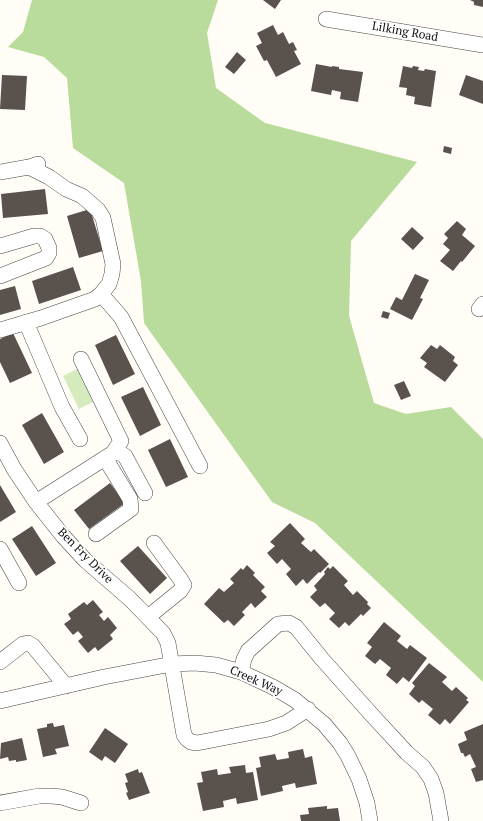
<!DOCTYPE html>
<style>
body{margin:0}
canvas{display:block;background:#fffdf5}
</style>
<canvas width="483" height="821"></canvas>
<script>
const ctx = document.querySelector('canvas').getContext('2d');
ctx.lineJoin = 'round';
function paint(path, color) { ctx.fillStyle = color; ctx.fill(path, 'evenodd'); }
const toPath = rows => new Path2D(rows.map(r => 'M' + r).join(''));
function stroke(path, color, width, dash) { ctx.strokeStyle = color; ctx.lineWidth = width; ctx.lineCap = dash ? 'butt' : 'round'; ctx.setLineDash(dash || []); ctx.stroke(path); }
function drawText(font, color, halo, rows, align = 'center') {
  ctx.font = font + ' "PT Serif",serif'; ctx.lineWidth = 4; ctx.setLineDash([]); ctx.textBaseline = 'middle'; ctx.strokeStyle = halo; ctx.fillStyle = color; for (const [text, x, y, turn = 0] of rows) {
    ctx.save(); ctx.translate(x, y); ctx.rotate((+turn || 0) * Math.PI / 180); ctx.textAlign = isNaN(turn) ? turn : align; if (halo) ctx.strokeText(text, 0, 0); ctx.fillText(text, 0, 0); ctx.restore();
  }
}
paint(toPath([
 [79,368,95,401,79,409,63,376]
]), '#d5ebbd');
paint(toPath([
 [32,0,218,0,207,33,216,88,265,123,417,162,351,241,349,316,374,403,406,414,451,407,483,439,483,682,315,523,272,502,144,323,141,281,124,183,73,148,67,78,44,57,8,47,23,32]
]), '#b9dc9c');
paint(toPath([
 [263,0,281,0,275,9],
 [470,0,483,0,483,7,474,5,474,2],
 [273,25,278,35,283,32,289,44,293,42,297,50,294,51,301,64,276,77,267,60,264,61,256,46,262,43,257,33],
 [237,52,246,60,234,74,225,67],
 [316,64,332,67,332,66,339,67,339,69,363,72,358,102,340,99,341,92,332,90,331,95,311,91],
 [403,66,412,68,413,66,419,67,418,70,424,71,425,69,436,71,431,107,414,104,415,97,406,95,407,88,399,87],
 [2,75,27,76,25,110,0,109],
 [466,75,483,81,483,104,459,95],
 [444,146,452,148,451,154,443,152],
 [45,189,48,214,3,218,1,194],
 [90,209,103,251,79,258,67,216],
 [457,221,466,229,462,235,475,246,462,262,461,261,453,271,440,261,450,250,443,244,448,238,444,234],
 [412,227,424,238,413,250,401,239],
 [73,267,81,290,39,304,32,281],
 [415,274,429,280,420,298,423,299,412,320,390,309,396,297,402,300],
 [15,286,21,309,0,315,0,290],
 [383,311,390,313,388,319,381,317],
 [13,333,32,373,10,383,0,362,0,339],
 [116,335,135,374,113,385,95,345],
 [431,345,437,349,440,345,455,357,453,361,458,365,445,382,424,367,427,363,420,358],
 [404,381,411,396,401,400,394,385],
 [143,387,161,425,140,436,121,397],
 [42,413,64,452,44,464,22,425],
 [170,439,188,477,166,487,148,450],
 [110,483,125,503,89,529,74,510],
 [0,485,16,512,0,522],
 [290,523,305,539,301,543,311,552,314,549,329,564,320,573,319,572,307,584,303,579,296,586,286,574,291,569,282,559,277,564,267,553,275,546,270,542],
 [32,526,56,563,36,576,12,539],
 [138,546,167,578,150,594,120,561],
 [247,565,255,573,253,575,265,587,261,591,267,597,255,608,251,603,242,612,245,615,234,626,228,620,224,623,204,604,219,588,224,592,234,583,230,579,241,568,243,570],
 [333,566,348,581,344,585,353,595,357,591,368,602,367,604,371,608,363,616,361,614,349,626,345,622,339,628,329,619,335,613,325,603,320,607,310,597,317,590,314,586,325,574,324,572,328,567,330,569],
 [93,600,103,612,99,615,104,621,108,617,117,628,110,635,113,639,98,651,95,647,88,653,78,641,83,637,78,631,73,635,64,624,71,619,68,614,84,602,87,605],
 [384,622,401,636,397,641,407,649,410,645,427,658,409,682,403,677,397,684,386,675,391,668,380,659,375,664,365,656,372,647,367,643],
 [429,663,447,677,442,682,452,691,456,687,468,698,466,700,469,702,450,724,445,719,440,725,428,715,433,709,422,700,419,703,409,694,415,686,412,683],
 [53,723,54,727,64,725,69,746,55,749,57,754,43,757,37,729,47,727,47,724],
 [483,724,483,780,476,782,471,769,476,767,470,754,465,757,463,753,461,753,458,744,467,740,464,732],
 [105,728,128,744,115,763,105,756,102,761,89,752],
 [22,738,27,760,16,762,16,760,9,761,8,757,0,759,1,743],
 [303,749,305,758,312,756,317,784,296,788,295,783,282,786,283,791,261,796,256,768,261,767,259,757,275,754,277,760,289,758,288,752],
 [245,765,246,773,253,772,258,800,237,804,236,798,223,801,224,807,203,811,197,783,203,782,201,772,217,769,218,775,231,773,229,767],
 [138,769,139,773,142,772,150,793,129,800,126,793,128,792,125,783,128,782,125,774],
 [327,806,327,809,338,808,340,821,301,821,300,815,309,814,308,808]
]), '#5a524d');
const minor = toPath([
 [326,19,483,45],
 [0,172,29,167,38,164],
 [0,246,34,236,40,236,45,239,49,248,49,253,46,258,0,276],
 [101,294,121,317,200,466],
 [479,309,483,304],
 [26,322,62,407,80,439],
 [0,330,41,318,95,299,101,294,109,284,112,274,113,264,103,218,98,210,82,196,66,189,49,177,29,167],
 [81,359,121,441,113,453],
 [0,443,14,469,36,502,63,536,85,560,130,599,163,633,168,643,184,735,187,739,191,742,197,743,269,729,286,723,308,709],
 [36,502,113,453,120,453,125,456,145,493],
 [96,534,131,509,130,499,105,458],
 [0,549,19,583],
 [148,617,180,591,184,585,181,580,154,543],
 [0,662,23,644,28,643,33,646,66,686],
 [241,672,244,659,248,651,278,624,289,623,296,627,322,659,371,714,407,753,423,767,431,779,436,793,441,821],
 [0,701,104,677,172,664,195,663,216,665,241,672,273,687,295,700,324,724,340,743,348,756,359,779,367,803,370,821],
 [0,803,39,796,51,796,62,797,81,803]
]);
stroke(minor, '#444', 16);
stroke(minor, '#fff', 15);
drawText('12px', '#111', '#fff', [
 ["Lilking Road",405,32,10],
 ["Ben Fry Drive",85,556,45],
 ["Creek Way",256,681,24]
]);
</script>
